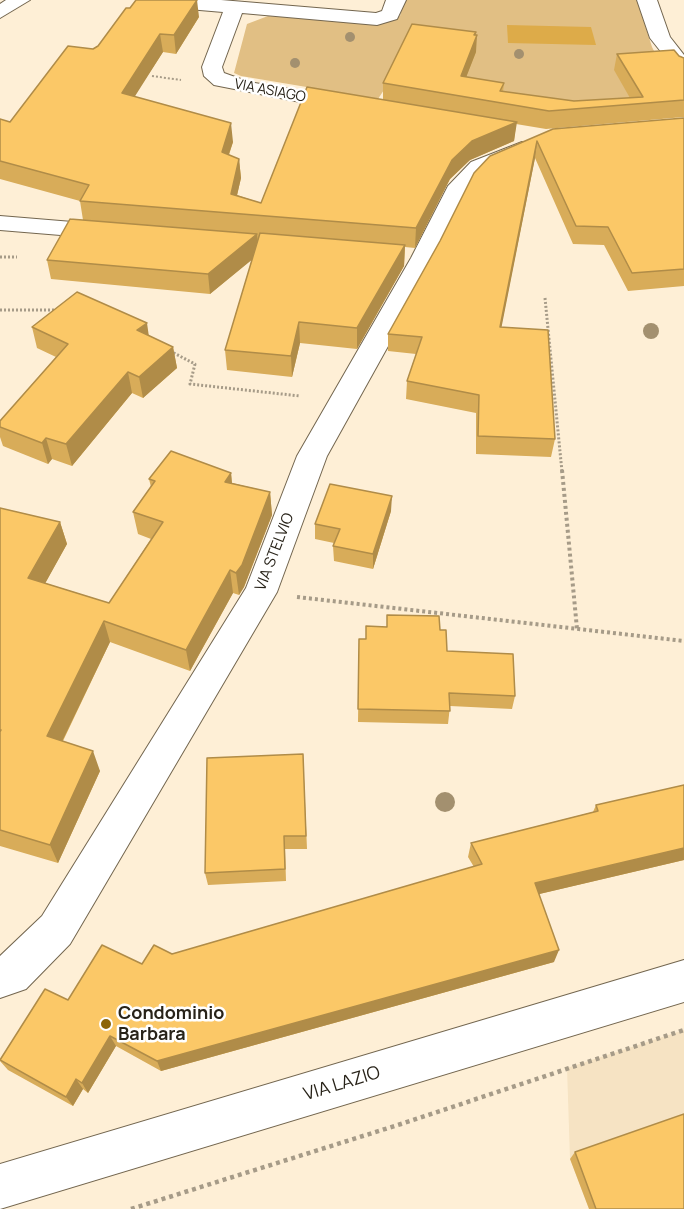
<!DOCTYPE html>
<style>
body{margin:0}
canvas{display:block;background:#feefd6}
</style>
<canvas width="684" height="1209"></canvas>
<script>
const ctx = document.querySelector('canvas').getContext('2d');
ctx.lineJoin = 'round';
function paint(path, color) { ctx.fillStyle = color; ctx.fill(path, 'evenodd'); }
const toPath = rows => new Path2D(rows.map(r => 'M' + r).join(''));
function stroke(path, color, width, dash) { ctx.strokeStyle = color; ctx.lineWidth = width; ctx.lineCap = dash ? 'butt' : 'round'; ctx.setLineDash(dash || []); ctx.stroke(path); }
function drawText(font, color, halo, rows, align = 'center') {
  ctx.font = font + ' Manrope,sans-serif'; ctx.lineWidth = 5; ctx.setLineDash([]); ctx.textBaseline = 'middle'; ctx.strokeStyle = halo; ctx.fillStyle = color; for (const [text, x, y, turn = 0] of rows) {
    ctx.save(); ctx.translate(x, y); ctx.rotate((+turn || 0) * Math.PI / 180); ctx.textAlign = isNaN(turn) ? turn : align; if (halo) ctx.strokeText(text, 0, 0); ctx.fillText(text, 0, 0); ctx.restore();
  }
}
paint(toPath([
 [684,1030,684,1209,589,1209,570,1159,567,1068]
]), '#f6e3c3');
paint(toPath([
 [404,0,637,0,652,47,662,67,634,105,571,118,399,67,378,99,241,76,234,73,247,24,268,16,382,22,400,16]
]), '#e1bf84');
paint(toPath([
 [507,25,591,27,596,45,508,43]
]), '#ddab49');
const minor = toPath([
 [6,0,30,0,0,18,0,4,6,0],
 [143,0,221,0,376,13,382,11,386,0,406,0,397,19,377,25,242,13,222,67,224,73,249,82,354,100,357,105,354,110,346,111,214,85,204,76,202,67,223,12,153,6,143,0],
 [637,0,657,0,670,37,684,55,684,74,677,72,650,38,637,0],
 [522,142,530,144,533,149,530,154,487,172,470,189,437,258,327,456,277,592,70,944,26,989,0,998,0,956,42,916,246,588,297,456,411,258,448,186,471,162,522,142],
 [0,216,109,225,118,227,121,232,118,237,109,239,0,230,0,216],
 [684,960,684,1002,0,1209,0,1164,684,960]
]);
stroke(minor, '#73664f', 2);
stroke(toPath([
 [152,76,181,80]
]), '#a69b88', 2, [2, 2]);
stroke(toPath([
 [0,257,17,257],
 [545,298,562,472],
 [0,310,56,310],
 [170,351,195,364,190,384,300,396]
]), '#a69b88', 3, [2, 2]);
stroke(toPath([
 [562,470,577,629],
 [297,597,684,641]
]), '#a69b88', 4, [3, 3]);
stroke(toPath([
 [131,1209,401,1124,684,1030]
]), '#a69b88', 4.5, [4, 4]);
paint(minor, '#fff');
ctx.fillStyle = '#a3906f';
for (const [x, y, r] of [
 [350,37,5],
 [519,54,5],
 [295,63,5],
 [651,331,8],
 [445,802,10]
]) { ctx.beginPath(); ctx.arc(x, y, r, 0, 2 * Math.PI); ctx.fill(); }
paint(toPath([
 [199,17,176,54,163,52,134,96,233,142,229,155,239,159,241,178,237,195,261,203,383,100,383,83,476,32,476,52,466,77,504,83,503,92,574,101,630,98,614,70,617,54,679,56,684,58,684,117,546,129,516,124,514,141,470,160,450,179,415,248,405,247,404,266,357,349,300,343,292,377,227,370,225,350,252,259,210,294,51,279,47,260,83,220,80,201,0,179,0,119,10,122,93,49],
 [684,118,684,286,628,291,604,245,573,244,535,158,501,327,555,439,551,457,476,454,476,413,406,399,407,381,416,354,388,351,388,334,440,241,474,173,553,129],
 [32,327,149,336,173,347,177,368,143,398,132,393,72,466,52,459,48,464,3,446,0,437,0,421,56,357,37,348],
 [231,473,232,483,270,492,272,515,244,587,239,595,233,593,190,671,110,642,63,741,100,771,58,863,0,846,0,508,60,522,67,544,45,583,109,603,151,539,138,534,133,512,151,487,149,479],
 [391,511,373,569,334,561,333,546,334,543,315,539,315,524],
 [440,630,447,651,515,696,512,709,450,706,448,724,358,722,359,652,366,639],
 [303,754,307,849,285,849,286,881,208,885,205,873],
 [684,785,684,860,539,894,554,962,161,1071,116,1046,88,1093,83,1089,73,1106,8,1070,0,1061,68,1000,142,964,172,954,474,867,468,857,471,843,593,812,596,805],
 [575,1152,684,1209,589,1209,570,1159]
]), '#d8ac59');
paint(toPath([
 [197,0,199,17,176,54,174,35],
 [476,32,475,42,477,35,476,52,460,93,461,76],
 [160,34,163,52,125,112,122,93],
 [517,122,514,141,470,160,450,179,415,248,416,228,452,160,472,141],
 [231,123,233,142,223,171,222,152],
 [537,141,535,158,498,345,500,327],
 [239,159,241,178,233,213,231,194],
 [257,234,259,254,210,294,208,274],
 [405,245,404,266,357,349,357,328],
 [299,322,300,343,292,377,291,356],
 [147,323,150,344,137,330],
 [173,347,177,368,143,398,139,377],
 [128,372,132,393,72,466,66,444],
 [46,438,52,459,48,464,42,443],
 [231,473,233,496,225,482],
 [270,492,272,515,244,587,239,595,236,573],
 [392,496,391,511,373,569,373,554],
 [60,522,67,544,36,600,28,578],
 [230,570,233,593,190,671,186,650],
 [104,621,110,642,55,756,47,736],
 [93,751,100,771,58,863,50,845],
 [684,848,684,860,531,896,535,883],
 [559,950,554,962,161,1071,157,1061],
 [110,1036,116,1046,88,1093,82,1083],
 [76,1079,83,1089,73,1106,66,1097]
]), '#b08c48');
const building = toPath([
 [136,0,197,0,174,35,160,34,122,93,231,123,222,152,239,159,231,194,261,203,307,87,517,122,472,141,452,160,416,228,80,201,89,185,0,161,0,119,10,122,68,46,93,49,98,46,126,8,130,8,136,0],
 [412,24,476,32,474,35,477,35,461,76,504,83,500,91,574,101,643,97,617,54,674,50,679,56,684,58,684,100,549,111,383,83,412,24],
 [684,118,684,269,632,273,608,227,576,226,537,141,500,327,548,330,555,439,478,436,479,395,407,381,422,337,388,334,440,241,474,173,490,156,553,129,684,118],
 [70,219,257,234,208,274,47,260,70,219],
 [260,233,405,245,357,328,299,322,291,356,225,350,260,233],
 [77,292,147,323,137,330,173,347,139,377,128,372,66,444,46,438,42,443,0,427,0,421,68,344,32,327,77,292],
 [171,451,231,473,225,482,270,492,242,565,236,573,230,570,186,650,104,621,47,736,93,751,50,845,0,830,0,732,1,730,0,730,0,508,60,522,28,578,109,603,163,522,133,512,155,481,149,479,171,451],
 [330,484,392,496,373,554,333,546,340,529,315,524,330,484],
 [387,615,439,616,440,630,446,630,447,651,513,654,515,696,449,693,450,711,358,709,359,639,366,639,366,626,387,627,387,615],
 [303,754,306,836,284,836,285,869,205,873,207,758,303,754],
 [684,785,684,848,535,883,559,950,157,1061,110,1036,82,1083,76,1079,66,1097,0,1060,45,989,68,1000,102,945,142,964,154,945,172,954,482,864,471,843,598,811,596,805,684,785],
 [684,1114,684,1209,596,1209,575,1152,684,1114]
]);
paint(building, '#fbc867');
stroke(building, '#b08c48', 1.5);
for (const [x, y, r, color] of [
 [106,1024,6,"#8c6507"]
]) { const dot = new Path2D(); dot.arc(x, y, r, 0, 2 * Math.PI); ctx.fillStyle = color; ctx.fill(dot); stroke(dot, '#fff', 2); }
drawText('14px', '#282319', '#fff', [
 ["VIA ASIAGO",270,91,11]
]);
drawText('15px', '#282319', '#fff', [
 ["VIA STELVIO",275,552,-69]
]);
drawText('bold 18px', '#282319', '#fff', [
 ["Condominio",118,1014],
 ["Barbara",118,1035]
], 'left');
drawText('18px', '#282319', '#fff', [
 ["VIA LAZIO",342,1084,-17]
]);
</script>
